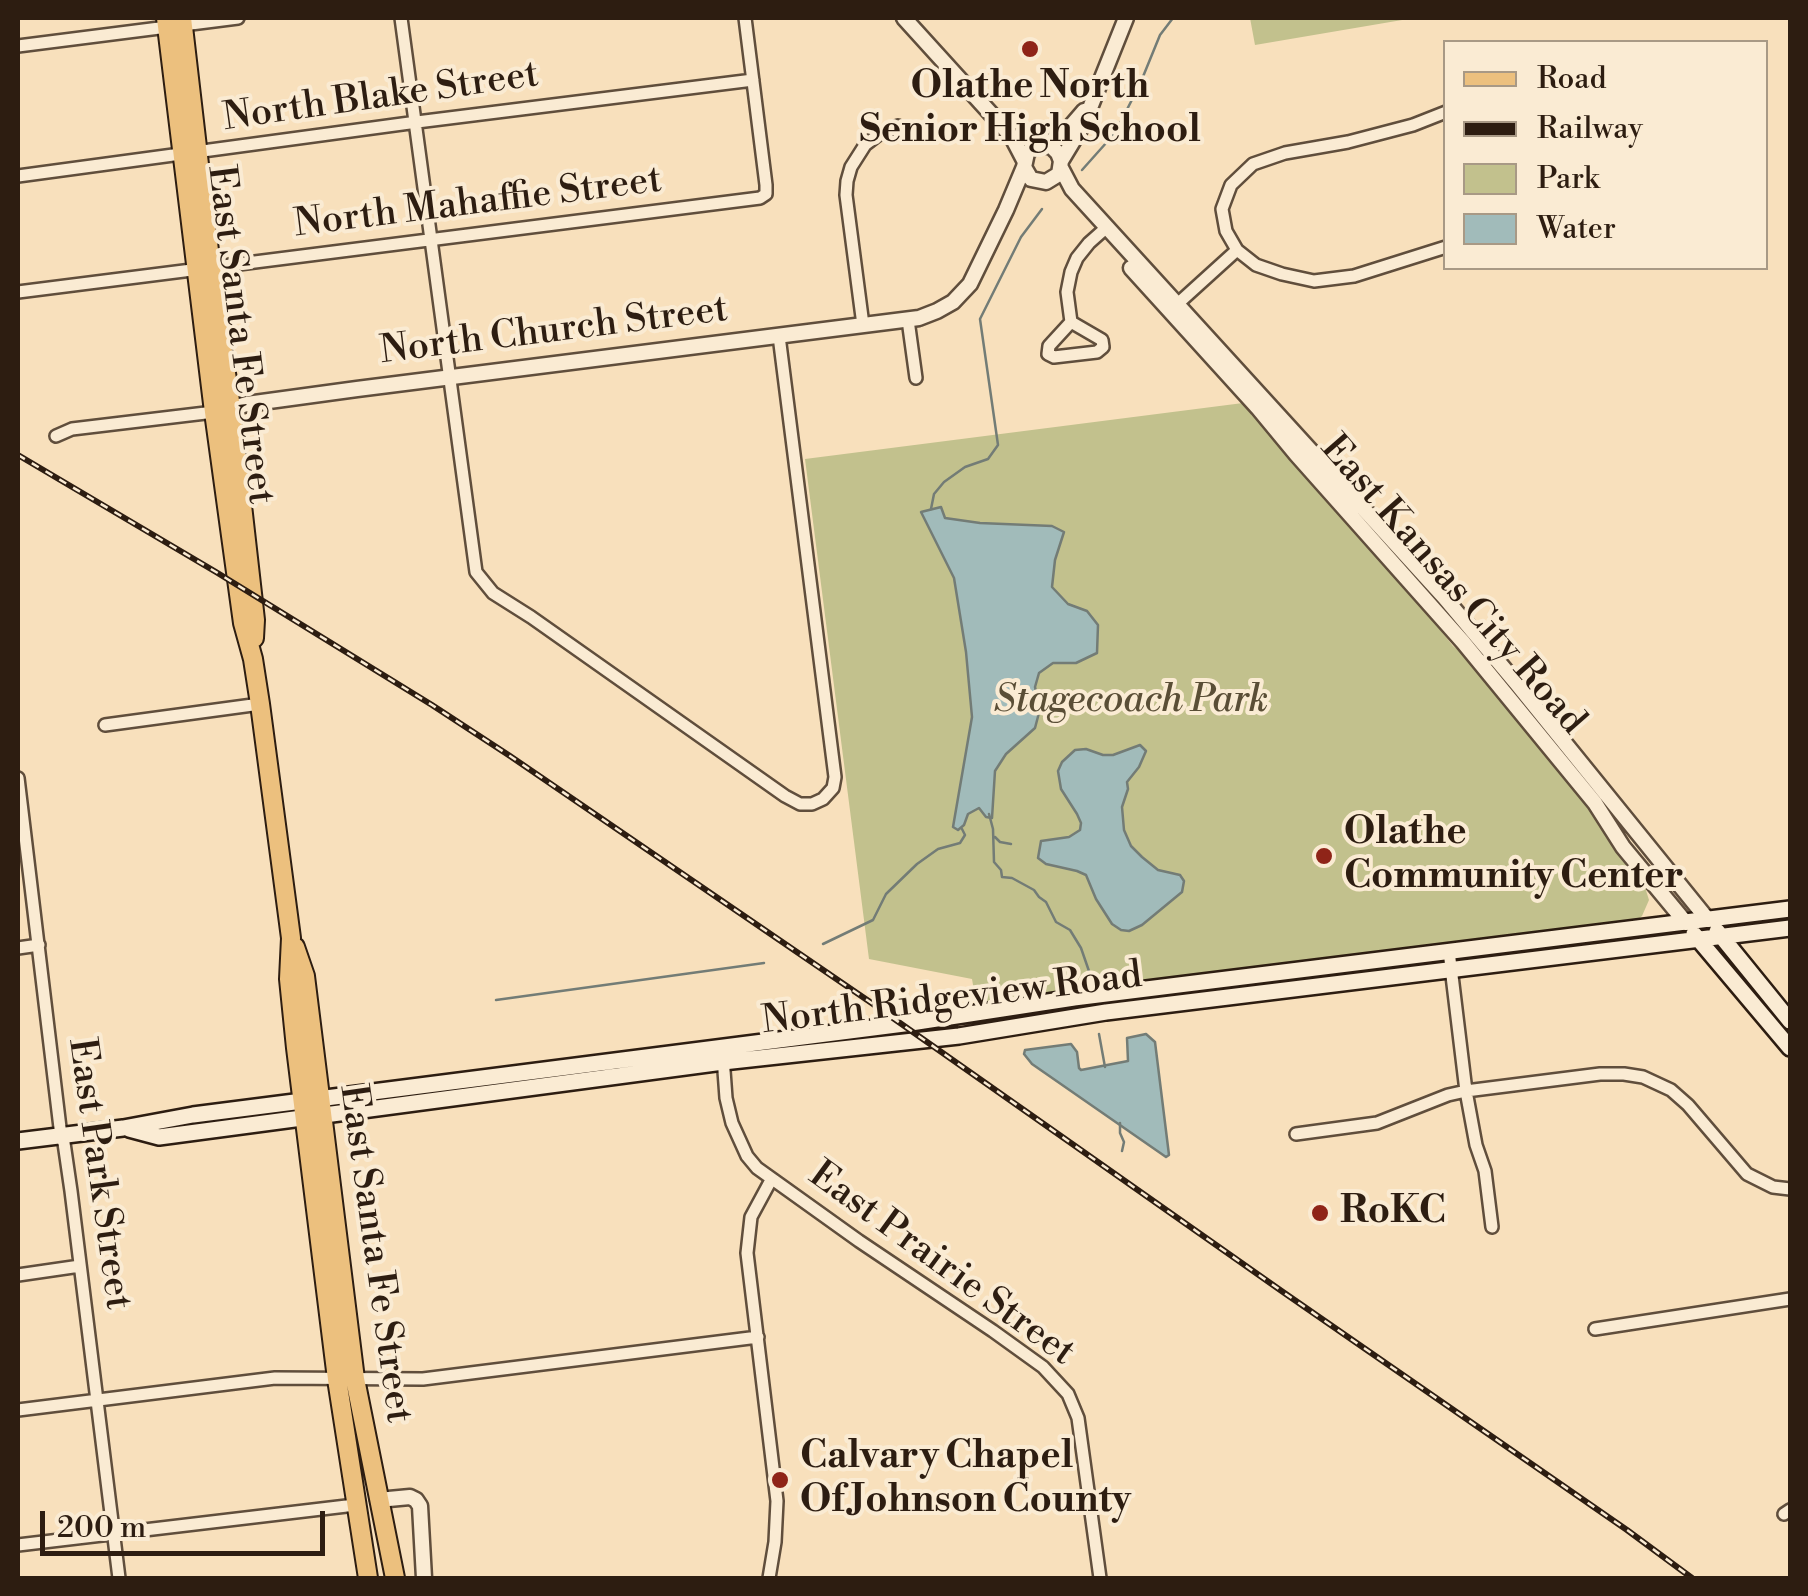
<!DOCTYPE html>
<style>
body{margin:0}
#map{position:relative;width:1808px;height:1596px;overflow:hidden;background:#f8e0bc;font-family:"Libre Bodoni",serif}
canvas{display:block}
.frame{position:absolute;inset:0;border:20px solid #2d1d11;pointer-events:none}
.legend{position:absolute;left:1443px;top:40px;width:325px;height:230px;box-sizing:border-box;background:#faebd3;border:2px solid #a89985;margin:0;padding:12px 18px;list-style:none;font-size:30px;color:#2d1d11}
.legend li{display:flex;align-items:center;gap:20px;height:50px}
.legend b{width:50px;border:2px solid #a89985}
.scale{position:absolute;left:40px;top:1511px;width:285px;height:45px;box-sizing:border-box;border:5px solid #2d1d11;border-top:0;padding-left:12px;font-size:30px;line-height:35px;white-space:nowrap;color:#2d1d11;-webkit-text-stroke:8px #faebd3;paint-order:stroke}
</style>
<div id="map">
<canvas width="1808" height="1596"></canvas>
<div class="frame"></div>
<ul class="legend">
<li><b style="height:12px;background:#ecc07e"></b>Road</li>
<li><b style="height:12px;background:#2d1d11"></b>Railway</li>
<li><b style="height:28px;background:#c2c18d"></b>Park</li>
<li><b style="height:28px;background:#a1bbba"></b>Water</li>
</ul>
<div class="scale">200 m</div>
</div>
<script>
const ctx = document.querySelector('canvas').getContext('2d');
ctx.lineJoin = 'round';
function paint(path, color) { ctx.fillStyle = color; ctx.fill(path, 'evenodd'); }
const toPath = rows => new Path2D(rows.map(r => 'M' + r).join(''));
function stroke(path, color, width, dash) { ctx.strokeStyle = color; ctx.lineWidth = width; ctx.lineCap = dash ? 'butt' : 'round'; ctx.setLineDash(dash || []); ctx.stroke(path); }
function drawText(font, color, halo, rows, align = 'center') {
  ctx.font = font + ' "Libre Bodoni",serif'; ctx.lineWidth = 8; ctx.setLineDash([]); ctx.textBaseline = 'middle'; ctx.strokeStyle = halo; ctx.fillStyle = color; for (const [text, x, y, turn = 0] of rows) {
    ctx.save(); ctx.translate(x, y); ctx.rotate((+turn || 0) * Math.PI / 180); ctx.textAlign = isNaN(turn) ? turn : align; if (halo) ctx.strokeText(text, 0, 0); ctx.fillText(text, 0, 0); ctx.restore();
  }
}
paint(toPath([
 [1250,18,1408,18,1408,19,1255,45],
 [1243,403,1379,553,1453,646,1473,661,1589,802,1615,847,1644,884,1649,900,1642,916,1636,921,977,1008,972,979,869,959,805,459]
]), '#c2c18d');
const water = toPath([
 [941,507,945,518,980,523,1052,526,1064,532,1055,560,1052,587,1068,604,1087,611,1098,625,1097,653,1076,663,1053,663,1039,673,1035,687,1040,709,1035,728,1006,754,995,771,992,818,986,817,979,808,968,814,964,825,958,830,953,827,972,717,966,652,954,578,921,512,941,507],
 [1140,745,1146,751,1139,767,1127,782,1128,789,1122,807,1124,830,1131,846,1142,857,1158,870,1180,875,1184,881,1182,892,1142,925,1129,931,1121,930,1112,924,1096,899,1086,875,1077,871,1046,864,1038,858,1041,841,1069,837,1080,830,1081,823,1077,814,1061,789,1058,771,1062,762,1075,750,1086,749,1103,755,1113,755,1140,745],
 [1146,1034,1155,1042,1169,1155,1166,1157,1032,1064,1024,1054,1025,1050,1071,1044,1077,1052,1079,1068,1081,1070,1128,1061,1127,1038,1146,1034]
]);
paint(water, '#a1bbba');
stroke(water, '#737c76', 2.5);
stroke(toPath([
 [1082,170,1115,133,1140,84,1160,35,1173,18],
 [931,509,934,494,944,482,965,467,988,459,998,445,980,319,1021,237,1042,209],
 [989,814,993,829,994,862,1001,870,1002,877,1012,878,1034,890,1039,897,1046,902,1056,922,1070,930,1081,948,1090,974],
 [995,837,1000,842,1011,844],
 [823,944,873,920,886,894,917,864,938,849,960,843,965,835,962,829],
 [496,1000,764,963],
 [1099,1034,1105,1067],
 [1120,1123,1120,1133,1124,1142,1122,1151]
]), '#737c76', 2.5);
const minor = toPath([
 [401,18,476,572,493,593,531,617,785,796,800,804,812,804,823,799,833,788,835,777,779,336],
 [18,46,238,18],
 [1446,112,1413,125,1348,142,1285,153,1253,164,1231,185,1222,209,1226,231,1237,250,1256,265,1282,274,1314,281,1354,276,1446,247],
 [18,176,417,122,753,80],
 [18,292,760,198,766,194,766,185,745,18],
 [1173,308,1237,250],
 [908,320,916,378],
 [1071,322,1102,340,1103,347,1097,352,1054,357,1048,354,1049,346,1071,322,1067,292,1071,272,1077,258,1089,243,1107,227],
 [863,325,846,195,847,181,851,167,865,145,878,135,898,126],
 [56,436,72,429,214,412],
 [105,725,260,704],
 [18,778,61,1136,64,1143,71,1191,119,1578],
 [18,948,39,945],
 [1449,951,1466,1091,1476,1145,1485,1171,1492,1227],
 [723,1057,726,1098,732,1123,747,1156,757,1168,859,1241,993,1331,1043,1367,1068,1394,1078,1418,1100,1578],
 [1296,1134,1377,1123,1448,1095,1466,1091,1600,1074,1624,1074,1643,1077,1671,1090,1688,1105,1747,1174,1773,1187,1790,1189],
 [18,1275,80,1266],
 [1595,1329,1790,1299],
 [18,1410,275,1378,423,1379,758,1337],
 [1784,1514,1790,1510],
 [18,1545,355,1505],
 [769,1578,775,1542,777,1501,747,1253,751,1217,771,1180]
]);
const tertiary = toPath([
 [904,18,1012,137,1024,160],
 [1044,145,1065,133,1084,111],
 [1061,161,1084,123,1126,18],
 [1061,168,1072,189,1444,597,1517,684,1708,920],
 [1131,268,1258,408,1296,454,1463,642,1595,803,1623,847,1686,923],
 [225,410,247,404,357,389,919,318,937,311,953,302,970,284,1006,210,1024,167,1027,153,1032,148,1044,145,1052,147,1058,153,1061,161,1059,174,1046,182,1031,179,1024,167],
 [378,1500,410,1497,416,1500,420,1506,424,1578]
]);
const secondary = toPath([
 [1717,931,1790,1021],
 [1694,934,1790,1048],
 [129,1129,159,1137,723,1062,959,1036,1106,1012,1790,928],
 [18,1141,123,1128,193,1115,904,1024,1074,998,1790,909]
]);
const primary = toPath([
 [166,18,214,412,243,623,253,659,260,704,291,938,289,979,296,1048,337,1379,368,1578],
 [182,18,211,268,231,408,255,620,254,638],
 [295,947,305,976,355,1379,395,1578]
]);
stroke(minor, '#604e3c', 16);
stroke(tertiary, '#604e3c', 19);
stroke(secondary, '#2d1d11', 20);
stroke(primary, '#2d1d11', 22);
stroke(minor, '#faebd3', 11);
stroke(tertiary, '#faebd3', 14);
stroke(secondary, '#faebd3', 15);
stroke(primary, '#ecc07e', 18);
const rail = toPath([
 [18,455,216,572,432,705,510,756,873,1004,1283,1292,1627,1530,1692,1578]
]);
stroke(rail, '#2d1d11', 6);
stroke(rail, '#faebd3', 2.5, [8]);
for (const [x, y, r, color] of [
 [1030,49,10,"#8f2418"],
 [1324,856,10,"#8f2418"],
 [1320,1213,10,"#8f2418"],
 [780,1480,10,"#8f2418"]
]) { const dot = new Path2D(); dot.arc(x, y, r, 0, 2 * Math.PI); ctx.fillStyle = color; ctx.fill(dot); stroke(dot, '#faebd3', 4); }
drawText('bold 38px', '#2d1d11', '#faebd3', [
 ["Olathe North",1030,88,"center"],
 ["Senior High School",1030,132,"center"],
 ["Olathe",1344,834],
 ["Community Center",1344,878],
 ["RoKC",1340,1213],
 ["Calvary Chapel",800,1458],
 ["Of Johnson County",800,1502]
], 'left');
drawText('38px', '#2d1d11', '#faebd3', [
 ["North Blake Street",381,98,-8],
 ["North Mahaffie Street",478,204,-7],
 ["North Church Street",554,332,-7],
 ["East Santa Fe Street",239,335,83],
 ["East Kansas City Road",1452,586,49],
 ["North Ridgeview Road",952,1000,-7],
 ["East Park Street",98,1174,82],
 ["East Santa Fe Street",374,1254,82],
 ["East Prairie Street",941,1265,36]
]);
drawText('italic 38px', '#5a4e36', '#faebd3', [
 ["Stagecoach Park",1131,702]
]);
</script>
